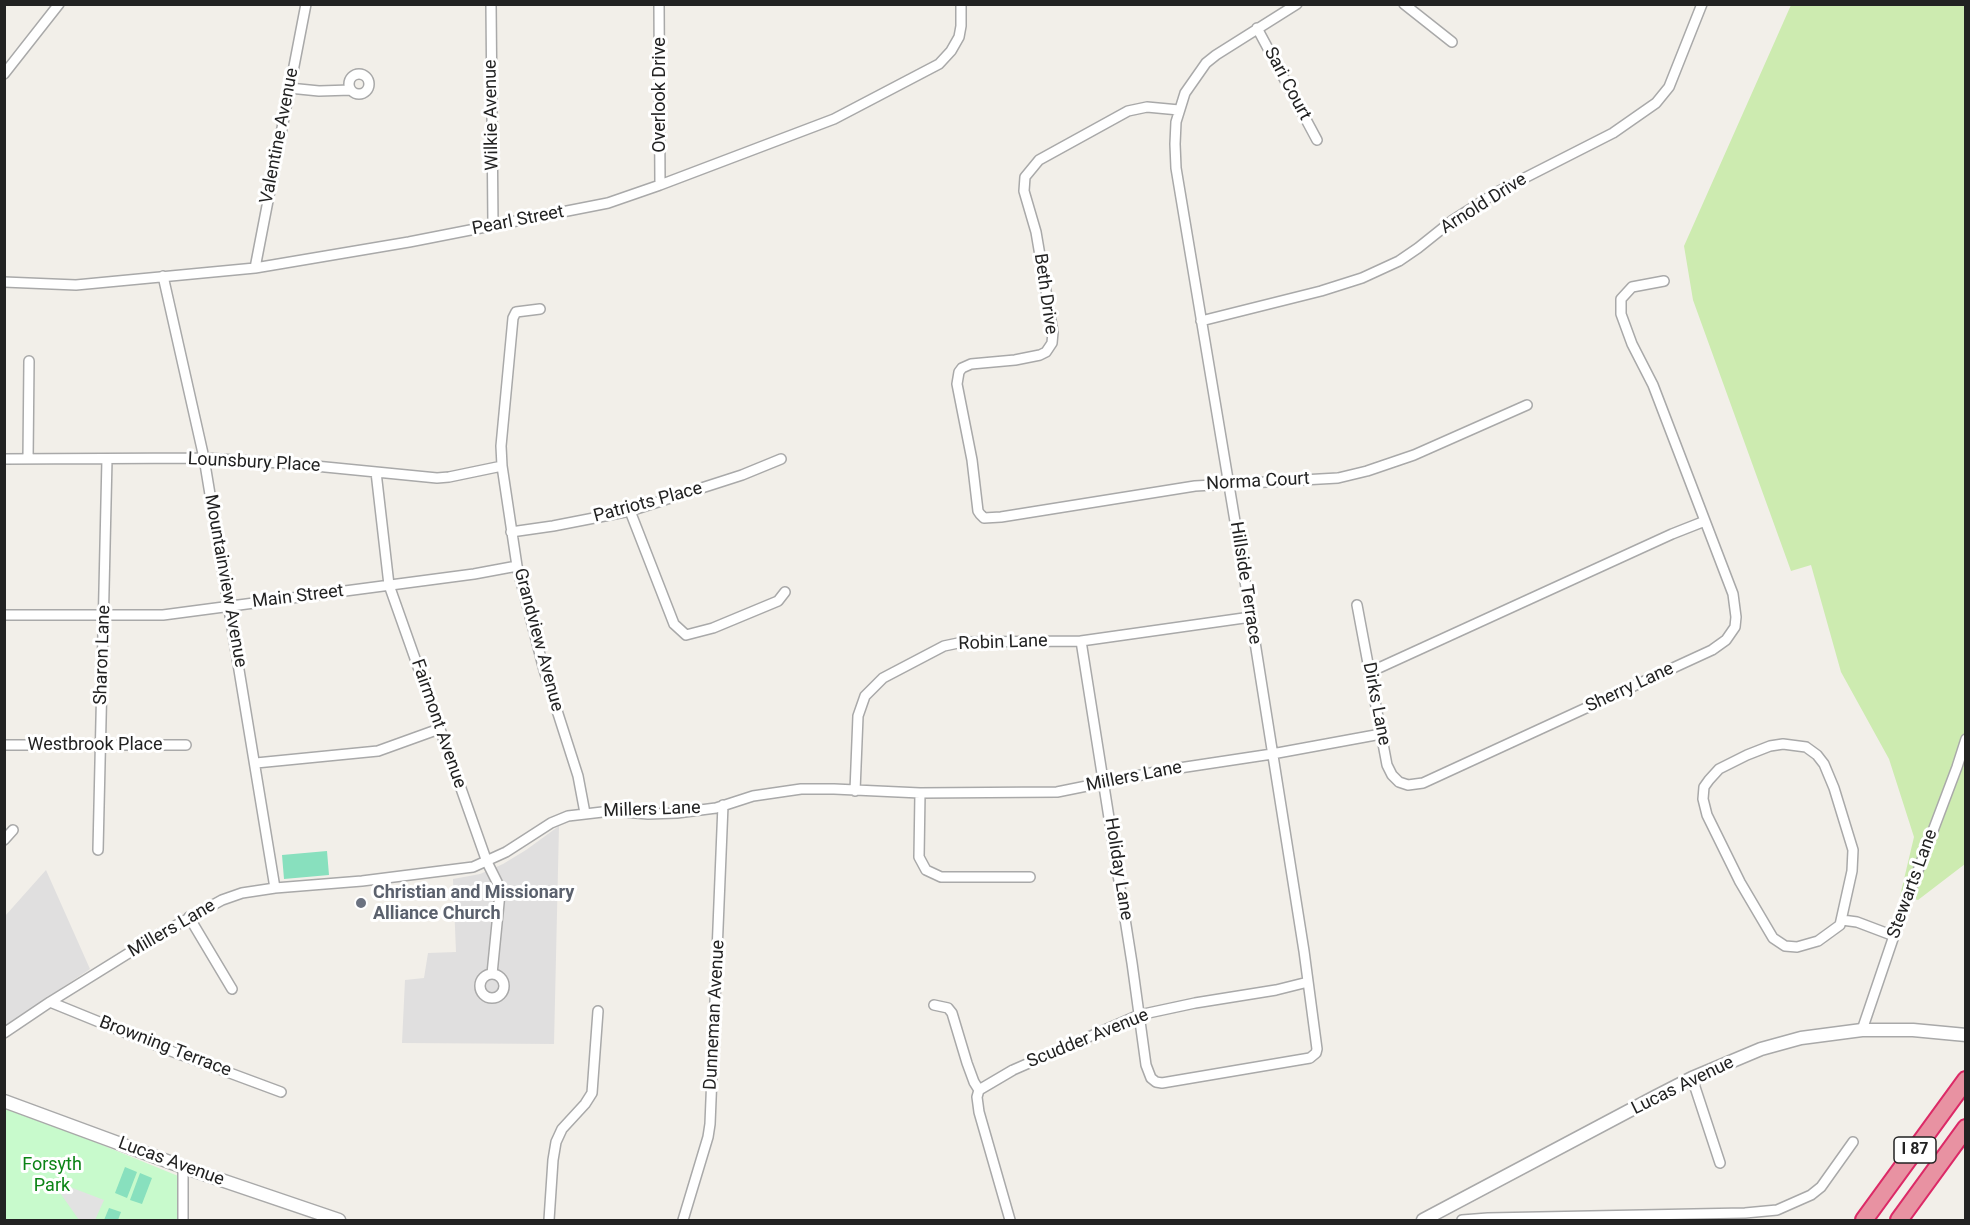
<!DOCTYPE html>
<style>
body{margin:0}
#map{position:relative;width:1970px;height:1225px;overflow:hidden;background:#f2efe9;font-family:Roboto,sans-serif}
canvas{display:block}
.frame{position:absolute;inset:0;border:6px solid #222;pointer-events:none}
</style>
<div id="map">
<canvas width="1970" height="1225"></canvas>
<div class="frame"></div>
</div>
<script>
const ctx = document.querySelector('canvas').getContext('2d');
ctx.lineJoin = 'round';
function paint(path, color) { ctx.fillStyle = color; ctx.fill(path, 'evenodd'); }
const toPath = rows => new Path2D(rows.map(r => 'M' + r).join(''));
function stroke(path, color, width, dash) { ctx.strokeStyle = color; ctx.lineWidth = width; ctx.lineCap = dash ? 'butt' : 'round'; ctx.setLineDash(dash || []); ctx.stroke(path); }
function drawText(font, color, halo, rows, align = 'center') {
  ctx.font = font + ' Roboto,sans-serif'; ctx.lineWidth = 6; ctx.setLineDash([]); ctx.textBaseline = 'middle'; ctx.strokeStyle = halo; ctx.fillStyle = color; for (const [text, x, y, turn = 0] of rows) {
    ctx.save(); ctx.translate(x, y); ctx.rotate((+turn || 0) * Math.PI / 180); ctx.textAlign = isNaN(turn) ? turn : align; if (halo) ctx.strokeText(text, 0, 0); ctx.fillText(text, 0, 0); ctx.restore();
  }
}
paint(toPath([
 [559,826,554,1044,402,1043,405,980,424,978,428,953,456,952,453,879,480,874,503,864,526,850],
 [46,870,90,969,5,1026,5,916]
]), '#e0dfdf');
paint(toPath([
 [1791,5,1965,5,1965,864,1918,900,1900,896,1914,837,1889,759,1841,672,1811,565,1791,571,1693,300,1684,246]
]), '#cdebb0');
paint(toPath([
 [5,1109,80,1136,188,1180,186,1207,188,1220,5,1220]
]), '#c8facc');
paint(toPath([
 [327,851,329,875,284,879,282,855],
 [125,1167,137,1172,127,1198,115,1193],
 [140,1173,152,1178,142,1204,130,1200],
 [109,1208,121,1212,118,1220,104,1220]
]), '#88e0be');
paint(toPath([
 [62,1184,104,1200,95,1220,79,1220,56,1187]
]), '#e2e2e2');
const minor = toPath([
 [491,4,493,225],
 [659,4,660,185],
 [1404,4,1452,42],
 [1257,28,1317,140],
 [4,74,59,4],
 '349 84a10 10 0 1 1 20 0a10 10 0 1 1-20 0Z',
 [289,88,319,91,351,90],
 [1179,110,1147,107,1128,111,1039,160,1025,177,1024,191,1036,232,1053,332,1052,343,1046,352,1040,355,1015,360,971,364,962,368,959,372,957,384,972,460,978,511,980,514,984,518,1001,517,1195,486,1338,478,1367,471,1414,455,1527,405],
 [255,268,306,4],
 [163,276,204,458,275,888],
 [4,282,76,285,255,268,409,242,608,203,660,185,834,119,939,64,951,51,959,37,961,26,961,4],
 [540,309,516,312,513,318,501,446,502,466,517,566,544,670,578,776,585,813],
 [1201,321,1321,291,1362,278,1399,261,1418,248,1453,220,1497,192,1613,133,1656,103,1669,87,1702,4],
 [4,459,204,458,295,464,437,478,449,477,502,466],
 [28,459,29,361],
 [376,472,389,585,487,862,497,882,500,893,492,974],
 [630,511,674,624,686,635,713,628,778,601,785,592],
 [511,532,553,526,630,511,742,475,781,459],
 [1357,605,1387,765,1392,775,1399,782,1408,785,1423,783,1712,650,1726,640,1735,627,1736,617,1733,594,1653,385,1632,344,1621,314,1621,299,1632,287,1664,281],
 [4,615,163,615,474,574,517,566],
 [1081,641,1132,963,1146,1065,1151,1078,1156,1082,1162,1083,1310,1058,1316,1053,1317,1049,1304,951,1251,617,1176,168,1175,144,1176,122,1185,93,1206,63,1216,55,1297,4],
 [1370,672,1672,534,1705,521],
 [1783,744,1806,747,1817,755,1824,764,1834,788,1853,850,1852,871,1840,925,1818,941,1797,947,1785,946,1773,938,1740,882,1707,815,1703,799,1704,787,1709,780,1719,769,1747,755,1770,746,1783,744],
 [4,745,186,745],
 [256,763,378,751,439,729],
 [855,791,858,716,865,696,883,678,944,646,963,642,1081,641,1251,617],
 [920,793,919,857,926,870,941,877,1030,877],
 [4,840,13,830],
 [98,850,107,459],
 [189,917,232,989],
 [1842,920,1857,922,1894,936],
 '480 986a12 12 0 1 1 24 0a12 12 0 1 1-24 0Z',
 [50,1002,168,1050,281,1092],
 [934,1005,948,1008,952,1013,967,1063,974,1082,979,1090,977,1097,979,1112,1010,1220],
 [1862,1030,1899,921,1957,767,1966,739],
 [4,1033,50,1002,153,938,222,900,242,893,275,888,362,881,473,867,506,852,551,823,568,816,611,811,648,814,677,813,716,808,753,796,801,789,834,789,920,793,1057,792,1166,770,1272,754,1381,734],
 [1692,1078,1720,1163],
 [979,1090,1013,1070,1139,1015,1195,1003,1276,990,1308,982],
 [183,1167,183,1220],
 [549,1220,553,1160,556,1142,562,1129,585,1104,592,1093,598,1011],
 [683,1220,708,1137,710,1124,723,805],
 [1462,1220,1488,1218,1745,1213,1777,1210,1811,1195,1821,1187,1853,1142]
]);
const tertiary = toPath([
 [4,1101,183,1167,339,1220],
 [1423,1220,1655,1097,1692,1078,1761,1049,1801,1038,1862,1030,1913,1030,1966,1035]
]);
const motorway = toPath([
 [1864,1220,1966,1080],
 [1899,1220,1966,1128]
]);
stroke(minor, '#a9a9a9', 12);
stroke(tertiary, '#a9a9a9', 15);
stroke(motorway, '#dc2a67', 20);
stroke(minor, '#fff', 9);
stroke(tertiary, '#fff', 12);
stroke(motorway, '#e892a2', 16);
for (const [x, y, r, color] of [
 [361,903,6,"#6b7280"]
]) { const dot = new Path2D(); dot.arc(x, y, r, 0, 2 * Math.PI); ctx.fillStyle = color; ctx.fill(dot); stroke(dot, '#fff', 2); }
for (const [x, y, w] of [
 [1915,1150,42]
]) { const box = new Path2D(); box.roundRect(x - w / 2, y - 13, w, 26, 4.5); ctx.fillStyle = '#fff'; ctx.fill(box); stroke(box, '#222', 1.5); }
drawText('bold 16px', '#222', null, [
 ["I 87",1915,1150]
]);
drawText('18px', '#222', '#fff', [
 ["Sari Court",1287,84,62],
 ["Overlook Drive",660,95,-90],
 ["Wilkie Avenue",492,115,-91],
 ["Valentine Avenue",280,136,-79],
 ["Arnold Drive",1484,204,-32],
 ["Pearl Street",518,221,-11],
 ["Beth Drive",1045,294,82],
 ["Lounsbury Place",254,463,3],
 ["Norma Court",1258,482,-3],
 ["Patriots Place",648,503,-15],
 ["Mountainview Avenue",225,581,80],
 ["Hillside Terrace",1245,583,81],
 ["Main Street",298,597,-7],
 ["Grandview Avenue",538,640,75],
 ["Robin Lane",1003,643,-2],
 ["Sharon Lane",103,655,-88],
 ["Sherry Lane",1630,688,-25],
 ["Dirks Lane",1376,704,79],
 ["Fairmont Avenue",438,724,71],
 ["Westbrook Place",95,745],
 ["Millers Lane",1134,777,-11],
 ["Millers Lane",652,810,-2],
 ["Holiday Lane",1118,869,81],
 ["Stewarts Lane",1913,884,-70],
 ["Millers Lane",172,929,-30],
 ["Dunneman Avenue",715,1015,-87],
 ["Scudder Avenue",1088,1039,-22],
 ["Browning Terrace",165,1047,21],
 ["Lucas Avenue",1683,1086,-26],
 ["Lucas Avenue",171,1162,20]
]);
drawText('bold 18px', '#5b616d', '#fff', [
 ["Christian and Missionary",373,893],
 ["Alliance Church",373,914]
], 'left');
drawText('18px', '#0c8416', '#fff', [
 ["Forsyth",52,1165],
 ["Park",52,1186]
]);
</script>
